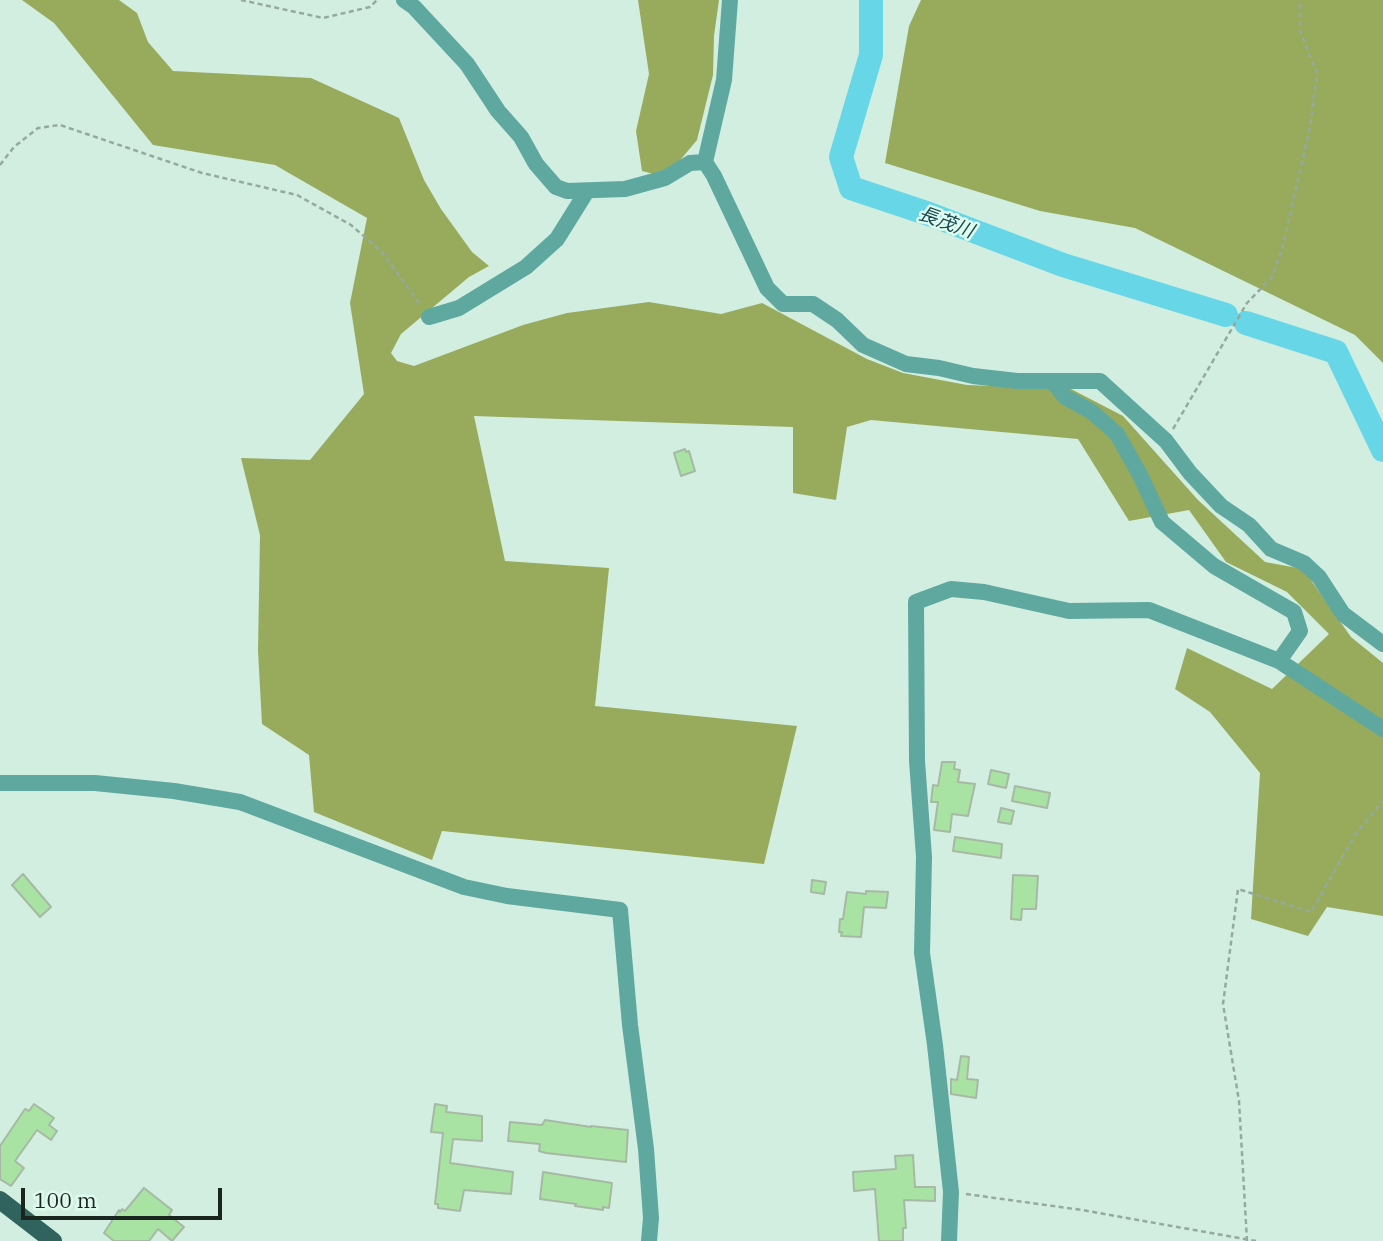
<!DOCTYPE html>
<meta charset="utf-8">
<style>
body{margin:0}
#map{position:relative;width:1383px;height:1241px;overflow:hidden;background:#d2eee0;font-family:"IBM Plex Serif",serif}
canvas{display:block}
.scale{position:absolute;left:21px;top:1188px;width:201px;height:32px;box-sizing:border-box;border:4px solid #1b2520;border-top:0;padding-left:9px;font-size:21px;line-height:24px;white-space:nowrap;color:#1b2520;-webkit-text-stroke:5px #dffbed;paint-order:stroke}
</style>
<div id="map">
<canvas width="1383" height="1241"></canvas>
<div class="scale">100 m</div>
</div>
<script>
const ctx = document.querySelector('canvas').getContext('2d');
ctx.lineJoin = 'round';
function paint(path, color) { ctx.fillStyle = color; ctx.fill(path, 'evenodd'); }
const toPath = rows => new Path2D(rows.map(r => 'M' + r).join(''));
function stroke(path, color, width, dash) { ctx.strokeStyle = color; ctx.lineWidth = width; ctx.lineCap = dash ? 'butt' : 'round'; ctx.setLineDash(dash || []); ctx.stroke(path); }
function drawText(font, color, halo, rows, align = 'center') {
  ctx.font = font + ' "IBM Plex Serif","Noto Sans JP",serif'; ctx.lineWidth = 5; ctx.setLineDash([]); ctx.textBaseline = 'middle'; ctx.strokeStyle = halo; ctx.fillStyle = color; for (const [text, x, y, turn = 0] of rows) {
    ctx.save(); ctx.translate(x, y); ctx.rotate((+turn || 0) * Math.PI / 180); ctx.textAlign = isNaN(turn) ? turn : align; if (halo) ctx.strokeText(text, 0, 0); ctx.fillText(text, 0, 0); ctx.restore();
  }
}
paint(toPath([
 [22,0,119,0,137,13,148,42,173,71,311,78,399,118,424,180,441,209,472,252,489,266,469,277,401,334,391,353,397,361,414,366,523,325,567,313,649,302,721,314,762,303,867,359,903,373,967,385,1071,389,1123,416,1198,500,1265,562,1303,569,1351,637,1383,663,1383,916,1327,907,1308,936,1251,919,1260,773,1210,712,1175,689,1187,648,1272,689,1329,634,1287,592,1226,562,1189,510,1129,521,1078,439,871,420,847,427,836,500,793,493,793,427,474,416,505,561,609,568,595,706,797,726,764,864,442,831,432,860,314,812,309,755,262,724,258,651,260,535,241,458,310,460,364,394,350,303,367,218,275,165,153,145,54,23],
 [638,0,719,0,714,36,713,75,697,140,666,177,642,171,636,131,649,74],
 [921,0,1383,0,1383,363,1355,335,1135,228,1040,211,885,163,909,26]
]), '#98ab5d');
stroke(toPath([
 [871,0,871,55,841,157,851,188,929,214,1063,265,1226,315],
 [1246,323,1336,352,1383,450]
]), '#67d7e8', 24);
const building = toPath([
 [685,449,686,452,689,451,695,471,681,476,674,453,685,449],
 [942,762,955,762,954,769,960,770,958,782,975,784,968,816,952,814,950,832,934,830,938,802,931,802,933,785,938,786,942,762],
 [991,770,1009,774,1006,788,988,784,991,770],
 [1015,786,1050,793,1047,808,1012,801,1015,786],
 [1001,808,1014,811,1011,824,998,822,1001,808],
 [955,837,1002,844,1001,858,953,851,955,837],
 [23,874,51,907,40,917,12,885,23,874],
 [1013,875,1038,876,1036,909,1022,909,1021,920,1011,919,1013,875],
 [812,880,826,882,824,894,811,892,812,880],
 [866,891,888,892,886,908,864,907,861,937,841,936,842,932,839,932,840,919,843,919,847,892,866,894,866,891],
 [961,1056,969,1057,967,1079,978,1080,976,1098,951,1094,951,1079,957,1080,961,1056],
 [34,1104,54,1118,49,1125,57,1131,51,1140,37,1130,15,1161,24,1168,11,1186,0,1179,0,1146,25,1109,29,1111,34,1104],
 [435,1104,447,1106,446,1112,482,1116,482,1141,453,1139,450,1163,513,1172,511,1194,464,1190,460,1211,438,1208,438,1204,435,1204,443,1133,431,1132,435,1104],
 [545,1120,591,1127,591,1126,628,1130,626,1162,546,1153,539,1151,540,1144,508,1141,510,1122,542,1125,545,1120],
 [913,1155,915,1187,935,1187,935,1201,904,1200,906,1228,903,1228,903,1241,879,1241,875,1189,854,1191,853,1172,896,1169,895,1156,913,1155],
 [543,1172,612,1183,609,1208,603,1207,603,1210,575,1206,576,1204,540,1199,543,1172],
 [144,1188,172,1210,169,1215,184,1227,172,1241,158,1229,149,1241,114,1241,104,1233,119,1210,120,1212,122,1209,125,1211,144,1188]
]);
paint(building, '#a9e3a4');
stroke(building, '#a7b9a4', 2);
stroke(toPath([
 [241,0,323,18,370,7,377,0],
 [0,165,14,147,38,128,60,125,202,173,297,195,351,225,382,252,421,306],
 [1173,429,1247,303,1272,277,1282,249,1310,128,1317,73,1300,31,1300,0],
 [966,1194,1082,1210,1256,1241],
 [1247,1241,1239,1101,1223,1004,1238,889,1311,912,1357,832,1383,801]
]), '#94aa9f', 2.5, [5, 3.5]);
stroke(toPath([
 [404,0,414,7,467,64,498,111,521,137,536,164,556,187,567,191,625,189,665,178,690,163,705,162],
 [730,0,724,80,705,162,714,176,767,288,783,304,813,304,837,320,863,345,906,364,939,368,973,376,1017,381,1100,381,1166,441,1190,473,1221,506,1249,525,1271,549,1304,563,1319,577,1343,614,1383,644],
 [429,317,459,308,526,267,557,239,587,191],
 [1053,382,1065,397,1092,412,1117,434,1140,475,1162,522,1214,566,1294,612,1300,631,1279,661],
 [0,783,95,783,174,791,240,802,464,887,507,896,620,910,630,1025,646,1149,651,1218,649,1241],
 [949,1241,951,1192,935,1045,922,953,924,857,917,761,916,602,951,589,984,592,1069,611,1149,610,1279,661,1383,729]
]), '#5fa8a0', 16);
stroke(toPath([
 [0,1200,53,1241]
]), '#30635e', 18);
drawText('italic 19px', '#14474f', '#dffbed', [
 ["長茂川",946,223,20]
]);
</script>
